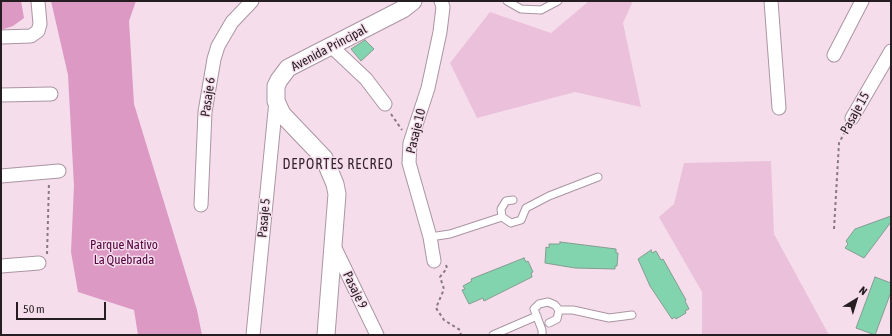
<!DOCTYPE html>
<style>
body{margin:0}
#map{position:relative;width:892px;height:336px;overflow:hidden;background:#f5ddeb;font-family:"Asap Condensed",sans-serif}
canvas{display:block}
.frame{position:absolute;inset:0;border:2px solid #251d22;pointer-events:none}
.north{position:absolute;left:836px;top:280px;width:40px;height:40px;-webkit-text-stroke:3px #f5ddeb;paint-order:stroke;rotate:38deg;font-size:11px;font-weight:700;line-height:16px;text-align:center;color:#251d22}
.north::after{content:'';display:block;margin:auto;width:14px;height:18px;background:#251d22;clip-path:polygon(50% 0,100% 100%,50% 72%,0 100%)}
.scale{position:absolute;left:16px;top:302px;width:90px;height:18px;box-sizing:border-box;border:2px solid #251d22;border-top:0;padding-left:5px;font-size:12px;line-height:14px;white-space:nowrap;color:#251d22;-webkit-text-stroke:3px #f5ddeb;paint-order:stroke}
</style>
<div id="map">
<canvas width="892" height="336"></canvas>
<div class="frame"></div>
<div class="north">N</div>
<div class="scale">50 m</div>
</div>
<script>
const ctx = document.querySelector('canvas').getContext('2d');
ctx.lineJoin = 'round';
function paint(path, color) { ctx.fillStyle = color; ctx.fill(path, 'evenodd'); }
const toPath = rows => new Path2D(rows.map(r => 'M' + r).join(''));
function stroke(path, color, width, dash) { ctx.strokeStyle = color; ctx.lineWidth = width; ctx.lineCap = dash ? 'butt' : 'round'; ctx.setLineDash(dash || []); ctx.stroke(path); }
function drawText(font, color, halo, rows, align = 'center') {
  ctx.font = font + ' "Asap Condensed",sans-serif'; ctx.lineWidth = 3; ctx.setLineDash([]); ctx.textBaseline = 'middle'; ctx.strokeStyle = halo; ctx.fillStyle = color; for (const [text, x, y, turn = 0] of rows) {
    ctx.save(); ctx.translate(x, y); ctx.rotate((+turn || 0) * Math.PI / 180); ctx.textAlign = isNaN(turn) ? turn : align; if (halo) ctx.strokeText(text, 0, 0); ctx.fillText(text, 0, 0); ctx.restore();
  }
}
paint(toPath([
 [589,1,633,1,623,23,641,107,575,92,477,118,450,63,490,12,551,33],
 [771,161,774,234,829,335,702,335,702,292,659,217,674,204,684,163]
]), '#ebc0db');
paint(toPath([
 [1,1,21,1,24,18,13,26,1,30],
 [51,1,136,1,129,21,134,104,197,310,202,335,138,335,134,310,78,292,71,252,74,186,68,75]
]), '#dc99c4');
const building = toPath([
 [365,40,374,49,361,61,351,49,365,40],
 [891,216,891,222,864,258,845,248,848,244,846,241,855,229,891,216],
 [560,242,616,249,616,253,618,253,617,266,615,266,615,269,575,268,545,263,546,247,549,248,549,244,560,244,560,242],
 [651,250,652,253,656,251,661,260,663,259,686,300,685,301,689,309,685,311,686,313,676,319,675,317,672,319,650,286,638,259,651,250],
 [524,258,526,262,528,261,533,272,531,273,532,277,484,301,483,298,469,304,462,290,465,289,463,286,472,281,471,279,524,258],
 [875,277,891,283,891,292,875,335,856,328,875,277]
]);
paint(building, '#82d4ae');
stroke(building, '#849c90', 1);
const service = toPath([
 [507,1,521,9,541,10,558,1],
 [502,217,501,209,506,201,513,200],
 [430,237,450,234,502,217,511,223,521,220,526,208,549,196,598,177],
 [559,310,573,310,609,318,632,315],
 [493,335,537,316],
 [542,335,542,330,534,309,539,304,548,302,555,305,559,310,557,319,549,323]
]);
const minor = toPath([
 [771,1,779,108],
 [1,37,31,36,38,31,40,24,38,1],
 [332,47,366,79,385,104],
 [834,55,862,1],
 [1,95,51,94],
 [852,118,891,51],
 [1,176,59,171],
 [201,205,205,112,214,59,218,46,232,22,252,1],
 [333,244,377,335],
 [434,261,430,237,409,163,410,143,428,88,440,32,443,7,441,1],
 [1,266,39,263],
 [253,335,276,101]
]);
const tertiary = toPath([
 [326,335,337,194,335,184,324,158,282,114,276,101,276,86,279,80,288,68,403,9,413,1]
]);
stroke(service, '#ab95a2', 9);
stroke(minor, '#ab95a2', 15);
stroke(tertiary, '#ab95a2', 19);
stroke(toPath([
 [391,114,402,130],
 [834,229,839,143,847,128],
 [47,254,49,183],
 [446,265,447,268,440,277,444,289,436,308,444,320,460,330,461,335]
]), '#887982', 2, [3, 3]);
stroke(service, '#fff', 7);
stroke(minor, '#fff', 13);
stroke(tertiary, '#fff', 17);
drawText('13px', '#251d22', '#f5ddeb', [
 ["Avenida Principal",329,48,-28],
 ["Pasaje 6",208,97,-82],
 ["Pasaje 15",855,113,-61],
 ["Pasaje 10",416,131,-76],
 ["Pasaje 5",264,218,-85],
 ["Pasaje 9",355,290,64]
]);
drawText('13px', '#540341', '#f5ddeb', [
 ["Parque Nativo",124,245],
 ["La Quebrada",124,260]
]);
ctx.letterSpacing = '1px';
drawText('14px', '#34232e', '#f5ddeb', [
 ["DEPORTES RECREO",338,165]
]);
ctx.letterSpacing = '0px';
</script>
